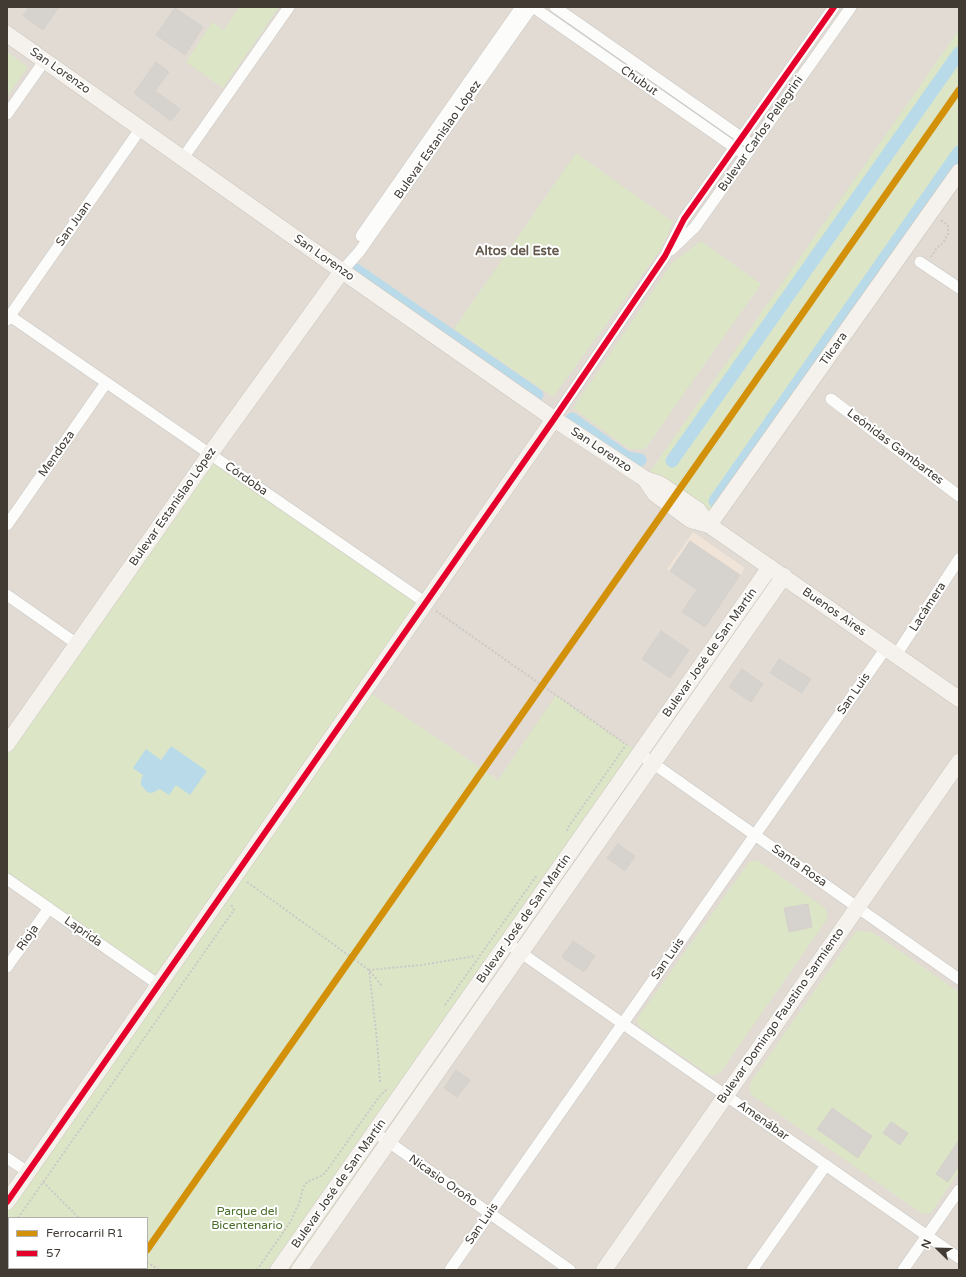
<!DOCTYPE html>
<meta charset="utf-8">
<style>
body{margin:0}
#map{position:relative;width:966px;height:1277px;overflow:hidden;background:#edeae6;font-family:"Varela Round",sans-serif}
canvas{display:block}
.frame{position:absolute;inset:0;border:8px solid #413b34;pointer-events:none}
.legend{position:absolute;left:8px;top:1217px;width:140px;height:52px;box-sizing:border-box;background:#fff;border:1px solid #b3b1ae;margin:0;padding:5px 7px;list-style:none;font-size:12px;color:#413b34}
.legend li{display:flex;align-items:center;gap:8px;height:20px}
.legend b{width:20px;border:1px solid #b3b1ae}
.north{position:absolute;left:918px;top:1229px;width:40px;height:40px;-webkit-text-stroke:3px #fff;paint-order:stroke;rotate:293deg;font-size:11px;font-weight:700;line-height:16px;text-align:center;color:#413b34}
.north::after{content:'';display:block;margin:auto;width:14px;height:18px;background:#413b34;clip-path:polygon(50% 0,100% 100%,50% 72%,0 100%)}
</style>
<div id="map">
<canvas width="966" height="1277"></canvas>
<div class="frame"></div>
<ul class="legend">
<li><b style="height:5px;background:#d3910a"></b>Ferrocarril R1</li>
<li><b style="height:5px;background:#e4002b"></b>57</li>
</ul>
<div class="north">N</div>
</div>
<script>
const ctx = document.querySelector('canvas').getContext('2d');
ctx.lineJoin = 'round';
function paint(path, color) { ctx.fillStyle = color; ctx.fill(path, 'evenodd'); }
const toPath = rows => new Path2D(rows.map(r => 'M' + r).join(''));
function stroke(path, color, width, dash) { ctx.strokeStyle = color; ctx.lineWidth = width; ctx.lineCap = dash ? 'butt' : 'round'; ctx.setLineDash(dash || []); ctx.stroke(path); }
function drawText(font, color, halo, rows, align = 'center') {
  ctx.font = font + ' "Varela Round",sans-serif'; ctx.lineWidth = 4; ctx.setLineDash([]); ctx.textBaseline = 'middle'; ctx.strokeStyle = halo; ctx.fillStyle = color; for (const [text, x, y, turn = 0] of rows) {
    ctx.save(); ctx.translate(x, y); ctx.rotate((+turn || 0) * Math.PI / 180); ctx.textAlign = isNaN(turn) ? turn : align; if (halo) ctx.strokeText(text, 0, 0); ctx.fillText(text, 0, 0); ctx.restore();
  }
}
paint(toPath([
 [7,7,959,7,959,1270,7,1270],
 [9,1218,147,1218,147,1268,9,1268]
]), '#e1dbd3');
paint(toPath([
 [693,532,745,568,720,605,667,569]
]), '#f0e4d9');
paint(toPath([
 [239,7,279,7,223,88,186,62,212,22,224,30],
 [959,30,959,172,709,525,645,479],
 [7,52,28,67,7,97],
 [576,153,673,222,661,249,553,397,454,329],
 [701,241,761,284,645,449,629,449,573,408,672,263],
 [210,454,426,603,366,690,498,780,556,695,640,754,278,1270,7,1270,7,1202,159,985,7,879,7,744],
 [9,1218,147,1218,147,1268,9,1268],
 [750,608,752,610,660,742,657,740],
 [635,772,637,774,528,931,525,929],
 [757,860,825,908,828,918,720,1073,711,1076,639,1026,637,1019,749,862],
 [856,931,872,932,959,992,959,1171,931,1213,923,1214,750,1094,750,1083],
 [500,965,503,967,394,1123,391,1120],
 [368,1154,370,1157,291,1270,287,1270]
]), '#dce6c7');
paint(toPath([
 [171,746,207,771,190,795,176,785,169,795,160,789,152,793,147,792,141,785,141,780,143,775,133,768,146,749,161,760]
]), '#b8dae9');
stroke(toPath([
 [356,270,537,395],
 [572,419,627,458,640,460],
 [672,461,959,53],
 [715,501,959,152]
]), '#b8dae9', 13);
const building = toPath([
 [29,7,59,7,43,30,23,16,29,7],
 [175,8,203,27,185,55,156,35,175,8],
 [156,62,169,72,155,91,180,109,171,121,134,93,156,62],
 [690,541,740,575,705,627,682,612,697,590,670,571,690,541],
 [661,631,689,650,670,678,642,659,661,631],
 [779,659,811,679,802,693,770,673,779,659],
 [742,669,763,684,751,702,729,687,742,669],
 [618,844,635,856,625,871,607,858,618,844],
 [808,904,812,927,789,932,784,908,808,904],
 [573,941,595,956,584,972,562,957,573,941],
 [456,1070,470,1080,457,1097,444,1088,456,1070],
 [832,1108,872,1136,858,1158,817,1129,832,1108],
 [891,1122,908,1133,900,1145,883,1133,891,1122],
 [959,1140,959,1166,948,1182,936,1174,959,1140]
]);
paint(building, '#d6d3cf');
stroke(building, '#d5d1cc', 1);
const street = toPath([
 [533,7,741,152],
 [555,7,748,142],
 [7,114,45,60],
 [183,158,289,7],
 [361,236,521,7],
 [671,250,695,227,851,7],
 [920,262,959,288],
 [342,271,359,252,532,7],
 [7,314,426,603],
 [7,320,141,128],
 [831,399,959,496],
 [554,419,665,256,684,219,834,7],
 [7,525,106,383],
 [7,595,77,644],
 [896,655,959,559],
 [647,759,959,979],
 [7,879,159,985],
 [507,943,959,1258],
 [7,967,49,908],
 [383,1138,570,1270],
 [7,1158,28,1172],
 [450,1270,886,648],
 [752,1270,826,1165],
 [903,1270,959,1190]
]);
const secondary = toPath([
 [7,34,342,271,554,419,645,479,660,484,698,510,709,525,959,699],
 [645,479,655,494,691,520,709,525],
 [709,525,959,172],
 [7,744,210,454,342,271],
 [7,1202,554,419],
 [278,1270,770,567],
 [299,1270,784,576],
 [604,1270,959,762]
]);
stroke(street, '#c9c6c2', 12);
stroke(secondary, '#ccc7be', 17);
stroke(toPath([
 [931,257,936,249,943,243,948,234,948,226,941,220],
 [436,611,627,745],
 [567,831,569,826,626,745],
 [247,882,369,970,382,986],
 [445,1005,537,875],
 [380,1082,377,1040,369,970,422,965,475,956],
 [43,1182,79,1218],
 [18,1218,234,910,231,904],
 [7,1233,9,1231],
 [147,1262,159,1270],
 [257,1270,291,1221,296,1209,299,1204,303,1188,307,1182,323,1175,328,1169,379,1097,388,1088]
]), '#cbc9c6', 2, [2, 2]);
stroke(street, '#fcfcfb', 11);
stroke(secondary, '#f5f2ed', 16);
stroke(toPath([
 [7,1202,554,419,665,256,684,219,834,7]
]), '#e4002b', 6);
stroke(toPath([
 [147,1250,959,90]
]), '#d3910a', 7);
drawText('12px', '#413b34', '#fff', [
 ["San Lorenzo",60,71,35],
 ["Chubut",639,81,35],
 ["Bulevar Carlos Pellegrini",761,134,-55],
 ["Bulevar Estanislao López",438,140,-55],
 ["San Juan",74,224,-55],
 ["San Lorenzo",324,258,35],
 ["Tilcara",834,349,-55],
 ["Leónidas Gambartes",895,447,37],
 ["San Lorenzo",601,450,34],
 ["Mendoza",57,454,-55],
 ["Córdoba",246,479,35],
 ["Bulevar Estanislao López",173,507,-55],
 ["Lacámera",928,607,-57],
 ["Buenos Aires",834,612,35],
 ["Bulevar José de San Martín",710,653,-55],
 ["San Luis",854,694,-55],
 ["Santa Rosa",799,866,35],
 ["Bulevar José de San Martín",524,919,-55],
 ["Laprida",83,932,35],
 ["Rioja",28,938,-55],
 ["San Luis",668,959,-55],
 ["Bulevar Domingo Faustino Sarmiento",781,1016,-55],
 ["Amenábar",763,1121,35],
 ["Nicasio Oroño",443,1181,35],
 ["Bulevar José de San Martín",339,1184,-55],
 ["San Luis",482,1224,-55]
]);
drawText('12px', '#4b6e2c', '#fff', [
 ["Parque del",247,1212],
 ["Bicentenario",247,1226]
]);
drawText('bold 13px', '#63584c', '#fff', [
 ["Altos del Este",517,252]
]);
</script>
